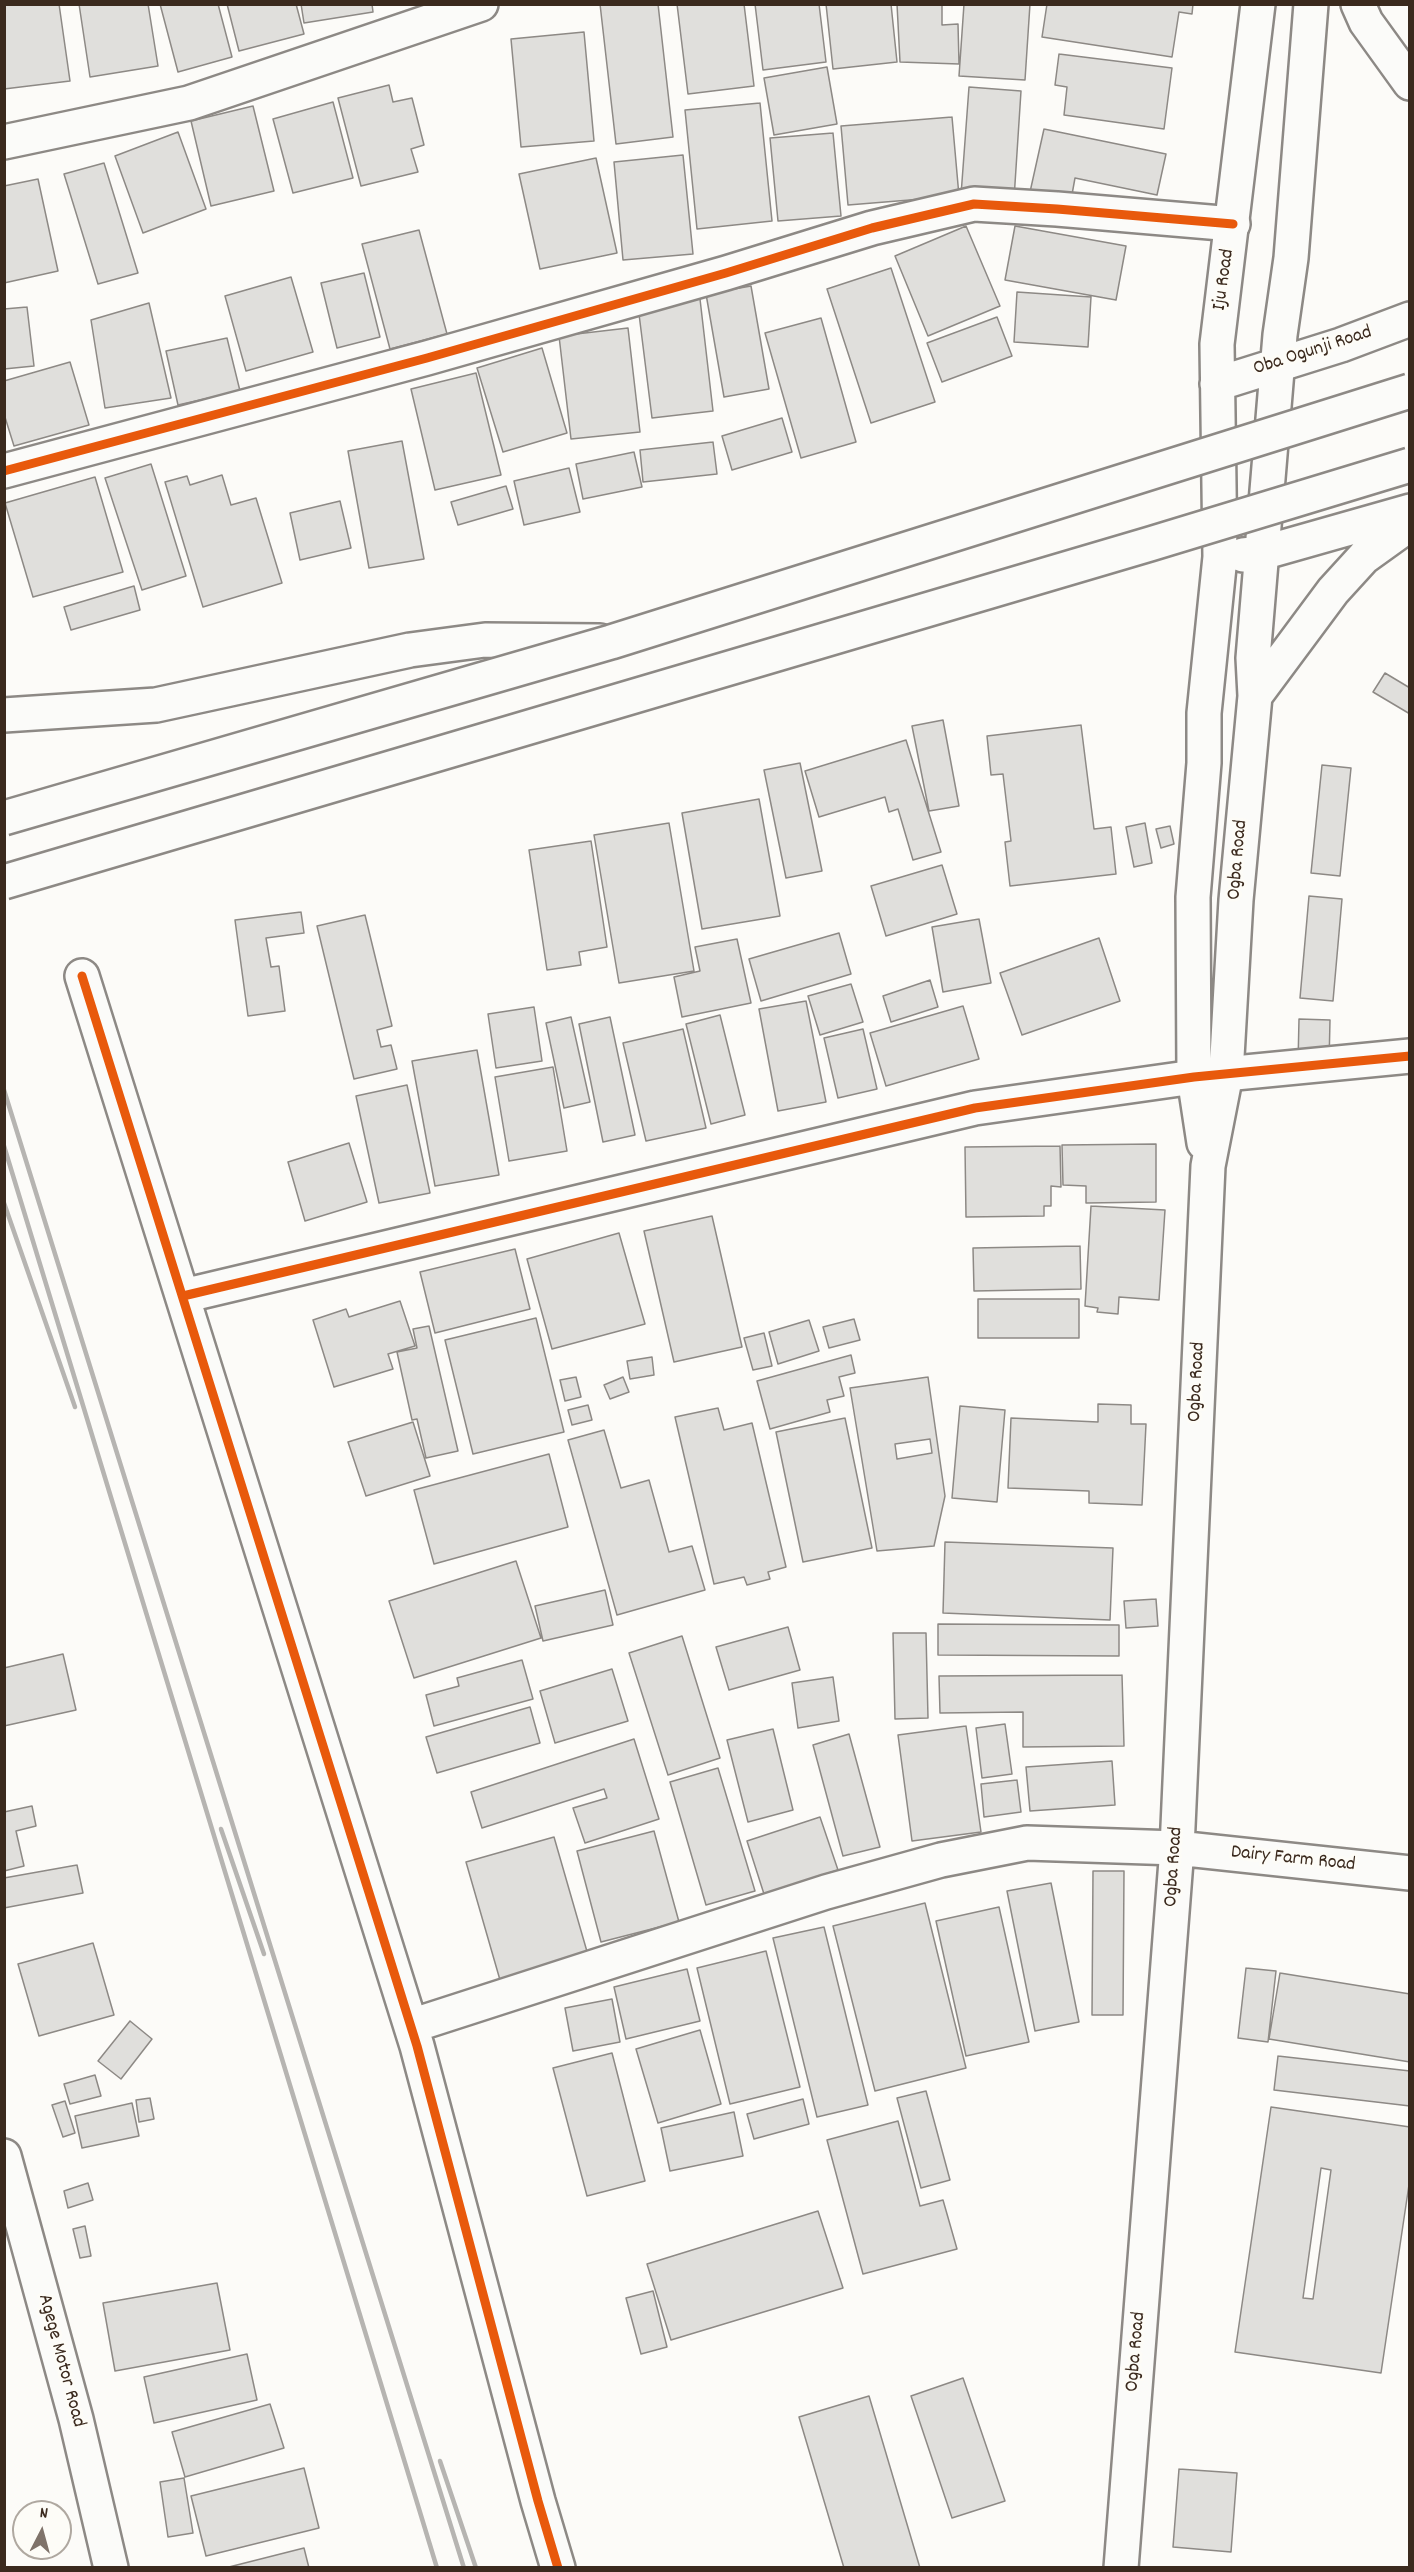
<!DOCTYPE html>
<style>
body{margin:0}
#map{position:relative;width:1414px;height:2572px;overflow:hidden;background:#fcfbf8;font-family:Dekko,sans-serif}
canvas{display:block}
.frame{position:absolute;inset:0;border:6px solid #3b2a1e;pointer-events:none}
.north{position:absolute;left:12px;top:2500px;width:60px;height:60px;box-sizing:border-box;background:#fdfcf7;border:2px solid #afa8a0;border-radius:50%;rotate:6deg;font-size:16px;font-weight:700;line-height:24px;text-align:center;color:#3b2a1e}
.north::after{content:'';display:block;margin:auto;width:21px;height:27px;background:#7f736a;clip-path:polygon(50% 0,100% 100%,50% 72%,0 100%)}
</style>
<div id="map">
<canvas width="1414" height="2572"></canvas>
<div class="frame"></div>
<div class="north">N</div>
</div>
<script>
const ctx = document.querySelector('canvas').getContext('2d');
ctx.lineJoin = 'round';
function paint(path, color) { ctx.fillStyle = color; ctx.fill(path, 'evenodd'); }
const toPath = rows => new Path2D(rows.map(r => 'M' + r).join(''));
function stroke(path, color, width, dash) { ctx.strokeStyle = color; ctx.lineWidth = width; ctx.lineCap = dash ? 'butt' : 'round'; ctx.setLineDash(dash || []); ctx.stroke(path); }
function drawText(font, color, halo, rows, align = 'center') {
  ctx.font = font + ' Dekko,sans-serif'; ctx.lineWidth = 6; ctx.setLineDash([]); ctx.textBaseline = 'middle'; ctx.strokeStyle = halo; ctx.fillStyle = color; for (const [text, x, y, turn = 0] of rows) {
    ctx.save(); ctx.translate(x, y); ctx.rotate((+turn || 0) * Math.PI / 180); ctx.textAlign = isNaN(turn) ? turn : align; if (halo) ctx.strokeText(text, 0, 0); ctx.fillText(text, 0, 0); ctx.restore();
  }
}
const building = toPath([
 [4,4,59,4,70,81,4,89,4,4],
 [79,4,148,4,158,66,90,77,79,4],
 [160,4,218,4,232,57,178,72,160,4],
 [227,4,296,4,304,34,239,51,227,4],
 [301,4,372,4,373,12,304,23,301,4],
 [600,4,658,4,673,137,616,144,600,4],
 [677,4,744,4,754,86,688,94,677,4],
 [755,4,819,4,826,62,763,70,755,4],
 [826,4,891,4,897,62,833,69,826,4],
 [897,4,942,4,942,25,958,24,959,64,900,62,897,4],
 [964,4,1030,4,1025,80,959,76,964,4],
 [1047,4,1193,4,1192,14,1179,12,1172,57,1042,37,1047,4],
 [584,32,594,141,521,147,511,39,584,32],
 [1059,54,1172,68,1164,129,1064,115,1067,87,1055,85,1059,54],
 [827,67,837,124,774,135,764,78,827,67],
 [389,85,393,102,412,98,424,145,411,149,418,172,361,186,338,98,389,85],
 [969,87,1021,91,1014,199,961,195,969,87],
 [333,102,353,178,293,193,273,119,333,102],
 [760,103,772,221,697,229,685,110,760,103],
 [253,106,274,191,211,206,191,121,253,106],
 [952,117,959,196,848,205,841,126,952,117],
 [1044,129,1166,154,1157,195,1075,178,1071,200,1030,192,1044,129],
 [178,132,206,209,143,233,115,156,178,132],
 [833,133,841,216,778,221,770,138,833,133],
 [683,155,693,254,623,260,614,162,683,155],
 [596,158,617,253,540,269,519,174,596,158],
 [104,163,138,273,98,284,64,174,104,163],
 [38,179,58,271,4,283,4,186,38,179],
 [966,226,1000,306,928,336,895,256,966,226],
 [1015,226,1126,246,1116,300,1005,280,1015,226],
 [419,230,447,334,390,349,362,244,419,230],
 [891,268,935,402,871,423,827,289,891,268],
 [364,273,380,337,337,348,321,283,364,273],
 [291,277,313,352,246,371,225,296,291,277],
 [751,286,769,389,724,397,706,294,751,286],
 [1017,292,1091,297,1088,347,1014,342,1017,292],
 [700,299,713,411,652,418,638,306,700,299],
 [149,303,171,398,105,408,91,320,149,303],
 [27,307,34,366,4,369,4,309,27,307],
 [997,317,1012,356,942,382,927,343,997,317],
 [821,318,856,442,801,458,765,333,821,318],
 [628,328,640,432,571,439,559,336,628,328],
 [227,338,240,391,178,405,166,351,227,338],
 [542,348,567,433,503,452,477,368,542,348],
 [70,362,89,425,14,446,4,414,4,381,70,362],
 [476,373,501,475,435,490,411,389,476,373],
 [782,418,792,452,732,470,722,436,782,418],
 [402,441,424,559,369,568,348,451,402,441],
 [713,442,717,474,643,482,640,450,713,442],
 [634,452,642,487,583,499,576,464,634,452],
 [151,464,186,576,142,590,105,478,151,464],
 [569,468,580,512,524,525,514,481,569,468],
 [222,475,231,505,256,498,282,583,203,607,165,482,187,476,190,485,222,475],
 [95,477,123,572,33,597,5,503,95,477],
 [506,486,513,509,458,525,451,502,506,486],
 [340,501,351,548,300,560,290,513,340,501],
 [134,586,140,610,71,630,64,607,134,586],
 [1385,673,1410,688,1410,714,1373,692,1385,673],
 [943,720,959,806,929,811,912,726,943,720],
 [1081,725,1094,829,1111,827,1116,874,1010,886,1005,842,1011,841,1003,774,991,775,987,736,1081,725],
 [906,740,941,852,913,860,898,809,889,812,885,797,819,817,805,771,906,740],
 [800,763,822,871,786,878,764,770,800,763],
 [1322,765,1351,768,1340,876,1311,873,1322,765],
 [759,799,780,916,702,929,682,813,759,799],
 [669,823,694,971,619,983,594,835,669,823],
 [1145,823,1152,863,1134,867,1126,827,1145,823],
 [1170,826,1174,844,1161,848,1156,829,1170,826],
 [591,841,607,947,579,952,581,965,547,970,529,850,591,841],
 [942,865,957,914,886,936,871,886,942,865],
 [1309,896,1342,899,1333,1001,1300,998,1309,896],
 [301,912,304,933,266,938,271,967,279,966,285,1011,248,1016,235,920,301,912],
 [365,915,392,1026,377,1030,381,1047,391,1045,397,1069,354,1079,317,926,365,915],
 [979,919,991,983,943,992,932,927,979,919],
 [839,933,851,974,761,1001,749,959,839,933],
 [1099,938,1120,1001,1022,1035,1000,973,1099,938],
 [737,939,751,1003,682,1017,674,977,700,971,695,947,737,939],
 [930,980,938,1007,891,1022,883,996,930,980],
 [851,984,863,1022,820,1035,808,996,851,984],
 [806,1001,826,1102,778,1111,759,1009,806,1001],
 [963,1006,979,1059,886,1086,870,1033,963,1006],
 [534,1007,542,1061,496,1068,488,1014,534,1007],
 [720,1015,745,1115,711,1124,686,1024,720,1015],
 [571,1017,590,1102,564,1108,546,1023,571,1017],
 [610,1017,635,1135,603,1142,579,1024,610,1017],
 [1299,1019,1330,1020,1329,1064,1298,1063,1299,1019],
 [683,1029,706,1128,646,1141,623,1043,683,1029],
 [863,1029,877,1089,838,1098,824,1038,863,1029],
 [477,1050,499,1175,435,1186,412,1061,477,1050],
 [553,1067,567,1151,509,1161,495,1077,553,1067],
 [407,1085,430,1193,379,1203,356,1096,407,1085],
 [349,1143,367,1202,305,1221,288,1162,349,1143],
 [1156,1144,1156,1202,1086,1203,1086,1186,1063,1185,1062,1145,1156,1144],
 [1060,1146,1061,1187,1051,1186,1051,1206,1044,1206,1044,1216,966,1217,965,1147,1060,1146],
 [1091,1206,1165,1210,1159,1300,1119,1297,1118,1314,1097,1312,1098,1308,1085,1306,1091,1206],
 [712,1216,742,1347,674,1362,644,1231,712,1216],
 [619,1233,645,1324,552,1349,527,1259,619,1233],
 [1080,1246,1081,1289,974,1291,973,1248,1080,1246],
 [515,1249,530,1309,435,1333,420,1272,515,1249],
 [978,1299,1079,1299,1079,1338,978,1338,978,1299],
 [400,1301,415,1346,388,1354,393,1369,334,1387,313,1320,346,1309,349,1317,400,1301],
 [536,1318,564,1432,473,1454,445,1340,536,1318],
 [854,1319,860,1340,829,1348,823,1327,854,1319],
 [809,1320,819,1351,778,1364,769,1332,809,1320],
 [429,1326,458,1451,426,1458,417,1419,412,1420,397,1352,417,1348,413,1329,429,1326],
 [764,1333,772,1366,753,1370,744,1338,764,1333],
 [851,1355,855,1373,839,1377,844,1396,827,1400,830,1412,770,1429,757,1381,851,1355],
 [652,1357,654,1375,630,1379,627,1361,652,1357],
 [576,1377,581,1397,565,1401,560,1380,576,1377],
 [623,1377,629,1392,610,1399,604,1385,623,1377],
 [928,1377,945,1496,934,1546,877,1551,850,1388,928,1377],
 [930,1439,932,1453,897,1459,895,1444,930,1439],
 [1098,1404,1131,1405,1131,1424,1146,1424,1142,1505,1089,1503,1089,1491,1008,1488,1011,1418,1098,1422,1098,1404],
 [588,1405,592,1420,572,1425,568,1410,588,1405],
 [960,1406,1005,1410,997,1502,952,1498,960,1406],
 [718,1408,724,1430,752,1423,786,1567,768,1572,770,1579,747,1585,744,1577,714,1584,675,1417,718,1408],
 [845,1418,872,1548,803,1562,776,1432,845,1418],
 [413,1422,430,1476,366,1496,348,1442,413,1422],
 [604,1430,621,1488,649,1480,669,1552,692,1546,705,1590,617,1615,568,1440,604,1430],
 [549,1454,568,1527,434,1564,414,1490,549,1454],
 [945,1542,1113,1548,1110,1620,943,1613,945,1542],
 [516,1561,541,1638,414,1678,389,1601,516,1561],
 [605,1590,613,1625,543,1641,535,1606,605,1590],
 [1156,1599,1158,1626,1126,1628,1124,1601,1156,1599],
 [938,1624,1119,1625,1119,1656,938,1655,938,1624],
 [788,1627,800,1670,729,1690,716,1647,788,1627],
 [893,1633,926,1633,928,1718,895,1719,893,1633],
 [682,1636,720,1758,668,1775,629,1653,682,1636],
 [63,1654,76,1710,4,1726,4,1668,63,1654],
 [522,1660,533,1699,434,1726,426,1695,459,1686,457,1678,522,1660],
 [612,1669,628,1721,555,1743,540,1691,612,1669],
 [1122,1675,1124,1746,1023,1747,1023,1712,940,1713,939,1676,1122,1675],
 [833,1677,839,1721,798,1728,792,1683,833,1677],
 [530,1707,540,1743,437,1773,426,1737,530,1707],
 [1005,1724,1012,1774,982,1778,976,1728,1005,1724],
 [966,1726,981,1832,912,1841,898,1735,966,1726],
 [773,1729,793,1810,748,1822,727,1740,773,1729],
 [849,1734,880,1847,843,1856,813,1745,849,1734],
 [634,1739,659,1819,585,1843,573,1808,607,1798,604,1789,482,1828,471,1792,634,1739],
 [1112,1761,1115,1805,1030,1811,1026,1767,1112,1761],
 [718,1768,755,1891,706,1905,670,1782,718,1768],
 [1017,1780,1021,1812,984,1817,981,1784,1017,1780],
 [32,1806,36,1826,16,1831,24,1866,4,1871,4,1812,32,1806],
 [820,1817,838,1870,764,1894,747,1841,820,1817],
 [654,1831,679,1922,601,1942,577,1851,654,1831],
 [554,1837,588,1955,500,1980,466,1862,554,1837],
 [77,1865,83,1893,4,1908,4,1878,77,1865],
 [1093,1871,1124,1871,1123,2015,1092,2015,1093,1871],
 [1051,1883,1079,2022,1035,2031,1007,1891,1051,1883],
 [925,1903,966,2068,875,2091,833,1926,925,1903],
 [999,1907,1029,2042,966,2056,936,1921,999,1907],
 [824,1927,868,2105,817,2117,773,1938,824,1927],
 [93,1943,114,2015,39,2036,18,1964,93,1943],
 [766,1951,800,2087,730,2104,697,1968,766,1951],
 [1246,1968,1276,1971,1268,2042,1238,2038,1246,1968],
 [687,1969,700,2021,626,2039,614,1987,687,1969],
 [1280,1973,1410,1994,1410,2062,1269,2039,1280,1973],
 [612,1999,620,2042,573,2051,565,2008,612,1999],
 [130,2021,152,2039,121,2079,98,2061,130,2021],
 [700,2030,721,2104,658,2123,636,2049,700,2030],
 [612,2053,645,2181,587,2196,553,2068,612,2053],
 [1278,2056,1410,2071,1410,2106,1274,2090,1278,2056],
 [95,2075,101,2096,70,2104,64,2084,95,2075],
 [926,2091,950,2180,921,2188,897,2098,926,2091],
 [150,2098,154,2119,139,2122,136,2100,150,2098],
 [803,2099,809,2124,754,2139,747,2114,803,2099],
 [65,2101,75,2133,63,2137,52,2105,65,2101],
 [132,2103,139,2136,82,2148,75,2116,132,2103],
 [1271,2107,1410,2127,1410,2178,1381,2373,1235,2352,1271,2107],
 [1321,2168,1331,2170,1313,2299,1303,2298,1321,2168],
 [734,2112,743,2156,670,2171,661,2128,734,2112],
 [898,2121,920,2206,943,2200,957,2249,863,2274,827,2140,898,2121],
 [88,2183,93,2200,68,2208,64,2191,88,2183],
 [818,2211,843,2288,671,2340,647,2264,818,2211],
 [85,2226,91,2256,80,2258,73,2229,85,2226],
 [217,2283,230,2350,115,2371,103,2303,217,2283],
 [653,2291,667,2347,641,2354,626,2298,653,2291],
 [247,2354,257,2400,154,2423,144,2377,247,2354],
 [963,2378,1005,2501,952,2518,911,2396,963,2378],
 [869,2396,920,2568,844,2568,799,2417,869,2396],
 [270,2404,284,2448,185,2477,172,2432,270,2404],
 [304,2468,319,2528,206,2556,191,2496,304,2468],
 [1179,2469,1237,2473,1231,2552,1173,2547,1179,2469],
 [184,2478,193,2533,168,2537,160,2482,184,2478],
 [304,2548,309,2568,225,2568,304,2548]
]);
paint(building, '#e0dfdc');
stroke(building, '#8d8985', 1.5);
const street = toPath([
 [4,142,189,103,481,4],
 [4,471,427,358,726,273,872,228,974,204,1057,209,1233,224],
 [82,976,417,2046,538,2501,558,2568],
 [183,1296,975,1108,1194,1077,1410,1056],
 [411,2026,826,1892,941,1860,1027,1843,1177,1848]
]);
const secondary = toPath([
 [1358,4,1366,22,1410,83],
 [1217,384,1341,345,1410,319],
 [1243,555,1262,553,1410,511],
 [1255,696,1333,591,1364,557,1410,524],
 [4,715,156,705,410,650,485,640,600,641],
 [1204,1143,1194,1077,1193,897,1204,763,1204,713,1220,557,1217,344,1258,4],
 [1177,1848,1410,1873],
 [4,2156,76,2419,111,2568],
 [1121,2568,1177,1848,1208,1166,1226,1074,1236,900,1255,696,1253,658,1280,335,1291,258,1311,4]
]);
stroke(street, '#8d8985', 38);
stroke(secondary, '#8d8985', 38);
stroke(street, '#fbfbf9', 33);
stroke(secondary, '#fbfbf9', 33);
stroke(toPath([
 [4,1090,464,2568],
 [4,1146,437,2568],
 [4,1203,75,1407],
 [221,1829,264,1954],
 [440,2461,476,2568]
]), '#b6b4b1', 4.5);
const secondaryBridge = toPath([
 [4,818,611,642,1410,391],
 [4,882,1150,544,1410,465]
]);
stroke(secondaryBridge, '#8d8985', 38, []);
stroke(secondaryBridge, '#fbfbf9', 33);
stroke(toPath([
 [4,471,427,358,726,273,872,228,974,204,1057,209,1233,224],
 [82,976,417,2046,538,2501,558,2568],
 [183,1296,975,1108,1194,1077,1410,1056]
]), '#e8590c', 9);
drawText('20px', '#3b2a1e', '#fdfcf7', [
 ["Iju Road",1225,280,-82],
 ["Oba Ogunji Road",1313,352,-18],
 ["Ogba Road",1239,860,-85],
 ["Ogba Road",1198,1382,-87],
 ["Dairy Farm Road",1293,1860,6],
 ["Ogba Road",1175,1867,-86],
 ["Ogba Road",1137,2352,-85],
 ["Agege Motor Road",60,2361,75]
]);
</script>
